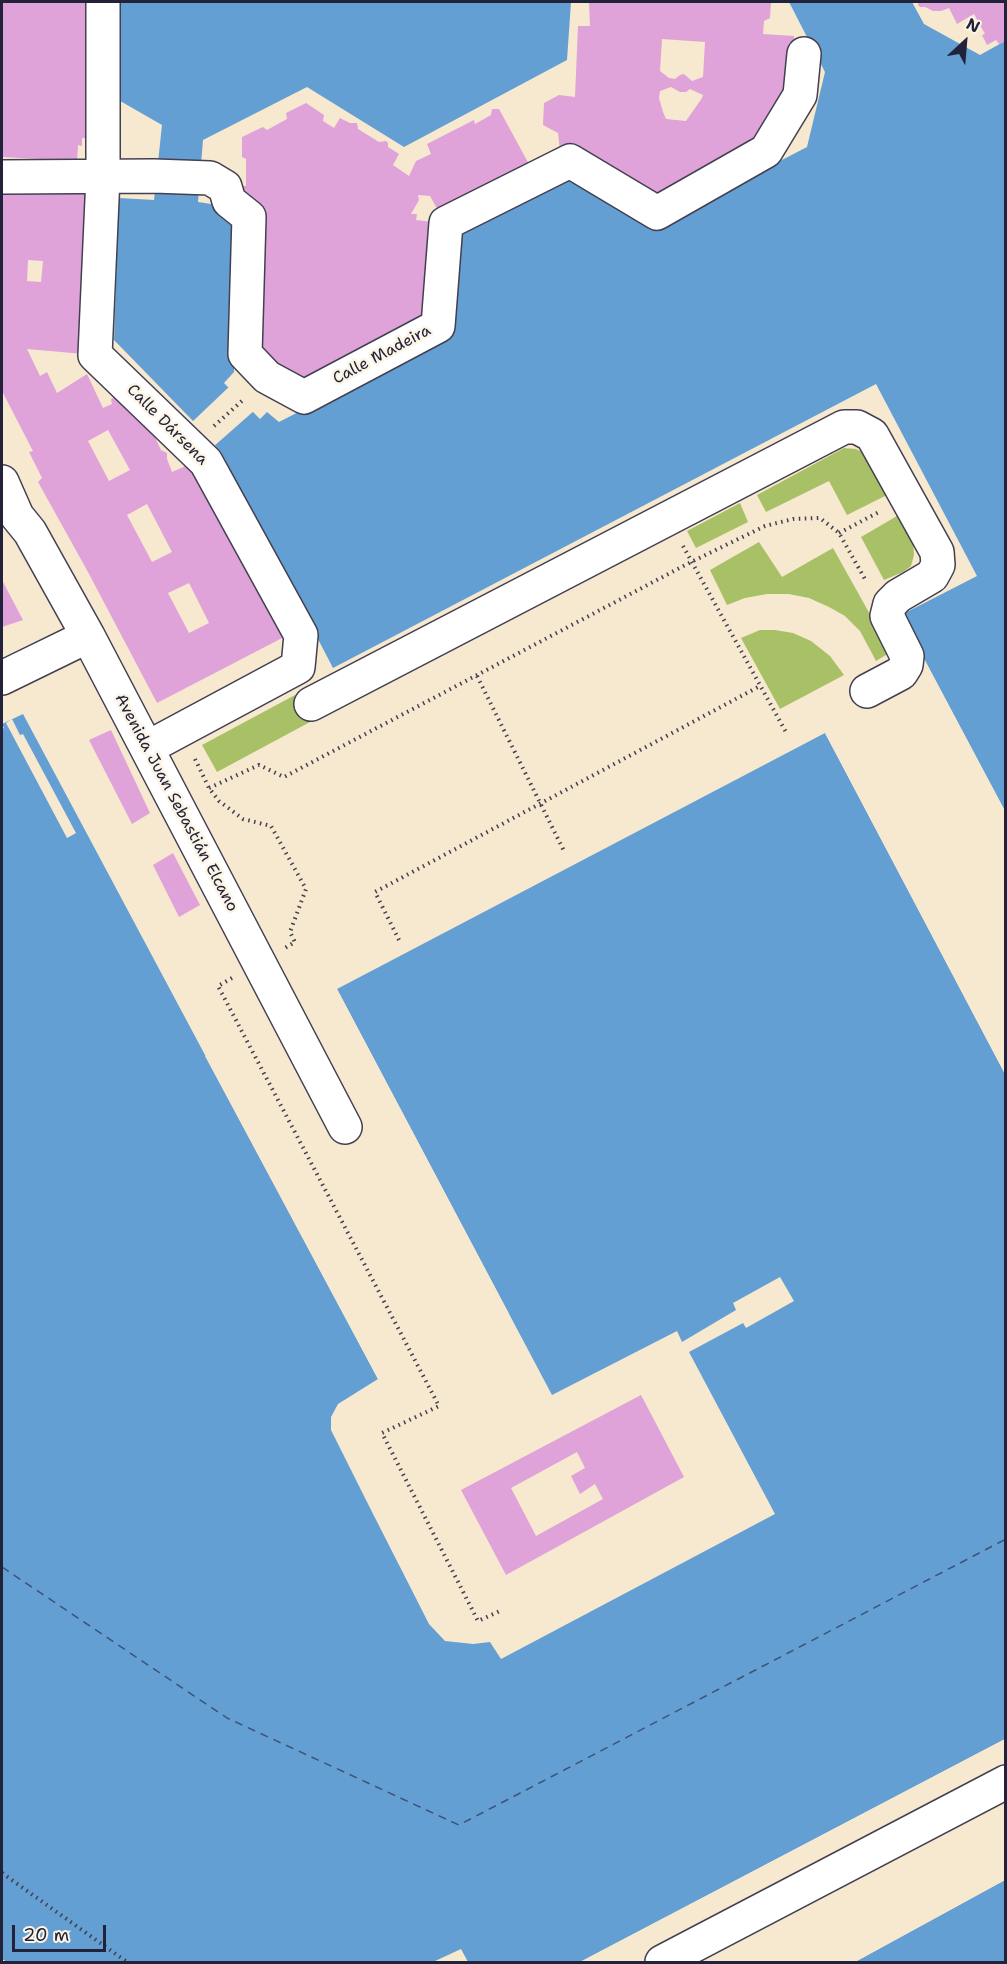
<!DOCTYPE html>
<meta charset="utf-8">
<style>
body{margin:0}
#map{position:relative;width:1007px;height:1964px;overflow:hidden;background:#f7e8d0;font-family:"Shantell Sans",sans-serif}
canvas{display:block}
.frame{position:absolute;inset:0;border:3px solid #22223b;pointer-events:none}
.north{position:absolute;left:935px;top:12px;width:60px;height:60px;-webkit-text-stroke:4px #fcf5e5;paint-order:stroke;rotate:26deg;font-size:16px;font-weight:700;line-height:24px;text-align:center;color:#22223b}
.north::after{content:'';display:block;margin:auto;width:21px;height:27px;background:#22223b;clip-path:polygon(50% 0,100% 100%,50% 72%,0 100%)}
.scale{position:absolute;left:12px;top:1925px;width:94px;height:27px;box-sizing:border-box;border:3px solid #22223b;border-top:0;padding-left:8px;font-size:18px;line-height:21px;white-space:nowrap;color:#22223b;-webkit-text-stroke:4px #fcf5e5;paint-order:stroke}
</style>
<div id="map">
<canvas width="1007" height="1964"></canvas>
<div class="frame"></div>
<div class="north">N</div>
<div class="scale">20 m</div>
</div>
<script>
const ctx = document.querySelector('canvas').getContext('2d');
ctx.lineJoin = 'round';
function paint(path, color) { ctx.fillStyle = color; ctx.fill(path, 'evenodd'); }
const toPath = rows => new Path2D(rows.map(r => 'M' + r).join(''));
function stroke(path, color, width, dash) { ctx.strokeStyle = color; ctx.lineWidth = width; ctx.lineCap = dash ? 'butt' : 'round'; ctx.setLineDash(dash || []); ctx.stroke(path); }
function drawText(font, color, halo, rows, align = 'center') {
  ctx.font = font + ' "Shantell Sans",sans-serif'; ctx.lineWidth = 5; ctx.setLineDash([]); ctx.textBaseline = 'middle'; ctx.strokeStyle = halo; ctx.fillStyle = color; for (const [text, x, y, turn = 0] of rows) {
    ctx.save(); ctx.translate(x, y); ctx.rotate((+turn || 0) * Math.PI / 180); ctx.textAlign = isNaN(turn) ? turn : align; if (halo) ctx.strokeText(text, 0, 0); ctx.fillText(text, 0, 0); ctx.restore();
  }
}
paint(toPath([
 [844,448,856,449,864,453,887,495,847,515,829,481,766,512,757,495],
 [740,503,748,522,696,548,687,531],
 [897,516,913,541,914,555,911,566,903,572,884,580,861,537],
 [759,542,782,577,833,548,891,652,876,661,860,631,845,616,829,607,809,598,789,594,767,594,745,598,727,605,710,570],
 [760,630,775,630,793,633,811,641,830,656,844,675,780,709,741,638],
 [295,695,310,722,217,772,202,745]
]), '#a9c166');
paint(toPath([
 [119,2,571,2,567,60,404,147,307,87,203,140,198,202,211,204,239,222,234,372,224,383,260,419,267,412,279,422,448,335,451,233,565,176,651,228,807,147,825,72,789,2,912,2,924,24,980,55,1005,41,1005,811,901,615,977,576,876,384,333,668,221,452,193,421,114,340,119,198,154,200,162,125,115,98],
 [23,714,378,1379,338,1404,331,1417,331,1430,368,1504,429,1624,445,1641,473,1644,490,1642,501,1659,775,1514,689,1352,743,1323,746,1328,794,1301,780,1277,733,1303,736,1310,682,1342,677,1331,552,1395,337,989,825,733,1005,1074,1005,1739,580,1962,468,1962,461,1949,433,1962,7,1962,2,1959,2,729,4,728,2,724],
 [1005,1880,1005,1962,855,1962]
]), '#639fd3');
paint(toPath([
 [231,385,255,410,213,447,191,423],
 [927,665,1005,811,1006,814,1003,812,925,667],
 [12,719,20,735,23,734,76,833,67,838,6,723],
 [827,732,1006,1068,1005,1074,825,733],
 [337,989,509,1314,506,1316,334,991],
 [208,1055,380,1378,378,1379,205,1056],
 [1005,1739,1006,1742,671,1918,587,1962,580,1962],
 [1006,1877,1005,1880,855,1962,852,1962,854,1960]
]), '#f7e8d0');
stroke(toPath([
 [2,1567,227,1718,459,1825,1006,1539]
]), '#3c5478', 1.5, [8, 6]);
paint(toPath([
 [2,2,105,2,99,139,82,138,82,146,78,145,77,161,2,157],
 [589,2,771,2,770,18,764,21,763,34,794,36,791,107,772,106,772,128,751,139,751,159,670,200,560,151,558,133,543,125,544,103,559,95,575,97,578,26,590,26],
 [662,39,705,42,703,77,692,81,684,74,680,75,675,79,669,78,660,71],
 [671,87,680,92,686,92,690,89,703,95,702,98,686,121,666,119,663,112,659,98,660,91],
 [918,2,1006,2,1006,41,999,44,996,40,987,45,982,35,985,34,974,14,957,24,949,8,941,11,933,11,925,7,920,7,918,5],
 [306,103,324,115,323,121,334,128,340,118,350,123,357,123,358,129,379,142,386,141,388,143,388,147,399,154,393,165,409,176,416,161,431,154,427,144,474,120,475,124,491,115,492,109,499,109,536,177,443,219,430,196,418,195,419,200,411,214,417,214,416,220,433,222,434,317,308,390,249,355,240,207,241,186,246,186,246,159,242,157,242,137,263,127,267,130,287,119,286,113],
 [2,186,92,190,84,354,27,349,40,376,47,372,57,393,87,374,103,408,112,404,111,399,128,392,149,425,161,450,167,453,167,459,172,472,195,462,286,636,157,703,88,572,38,482,42,478,29,452,33,451,2,391],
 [28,260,43,261,41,282,27,281],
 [108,430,130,470,109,481,88,441],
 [147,504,172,552,152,562,127,515],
 [189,583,209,623,189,633,168,593],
 [2,580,23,620,2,627],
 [111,730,150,813,132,824,89,740],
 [173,853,200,905,179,917,153,865],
 [641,1395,684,1477,506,1575,461,1490],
 [577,1452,585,1468,571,1476,580,1494,595,1484,603,1499,536,1536,511,1488]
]), '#dfa2d9');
const minor = toPath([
 [103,2,103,177,95,355,206,462,301,635,298,667,147,748],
 [2,177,154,176,210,178,225,187,229,201,249,217,245,354,267,377,304,397,438,326,446,223,570,161,657,213,766,151,800,95,804,54],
 [2,482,17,516,30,532,88,636,345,1127],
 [2,678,88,636],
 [311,704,844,427,857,427,872,435,937,552,938,565,932,576,898,596,890,604,887,616,907,656,906,665,901,673,867,691],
 [662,1962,1006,1782]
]);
stroke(minor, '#424051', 36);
stroke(toPath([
 [214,426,244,399],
 [839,533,879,512],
 [683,546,787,734],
 [477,676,565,853],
 [195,759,209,788,219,801,243,819,271,826,306,889,290,932,295,942,285,948],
 [209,788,259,765,284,777,691,562,765,526,793,519,820,518,839,533,866,581],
 [399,940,375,892,760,686],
 [232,978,218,986,439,1406,382,1433,478,1621,500,1611],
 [2,1873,127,1962]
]), '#424051', 4, [1.5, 4.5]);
stroke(minor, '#fff', 33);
drawText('16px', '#22223b', '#fcf5e5', [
 ["Calle Madeira",382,355,-28],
 ["Calle Dársena",167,425,45],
 ["Avenida Juan Sebastián Elcano",176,803,62]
]);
</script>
